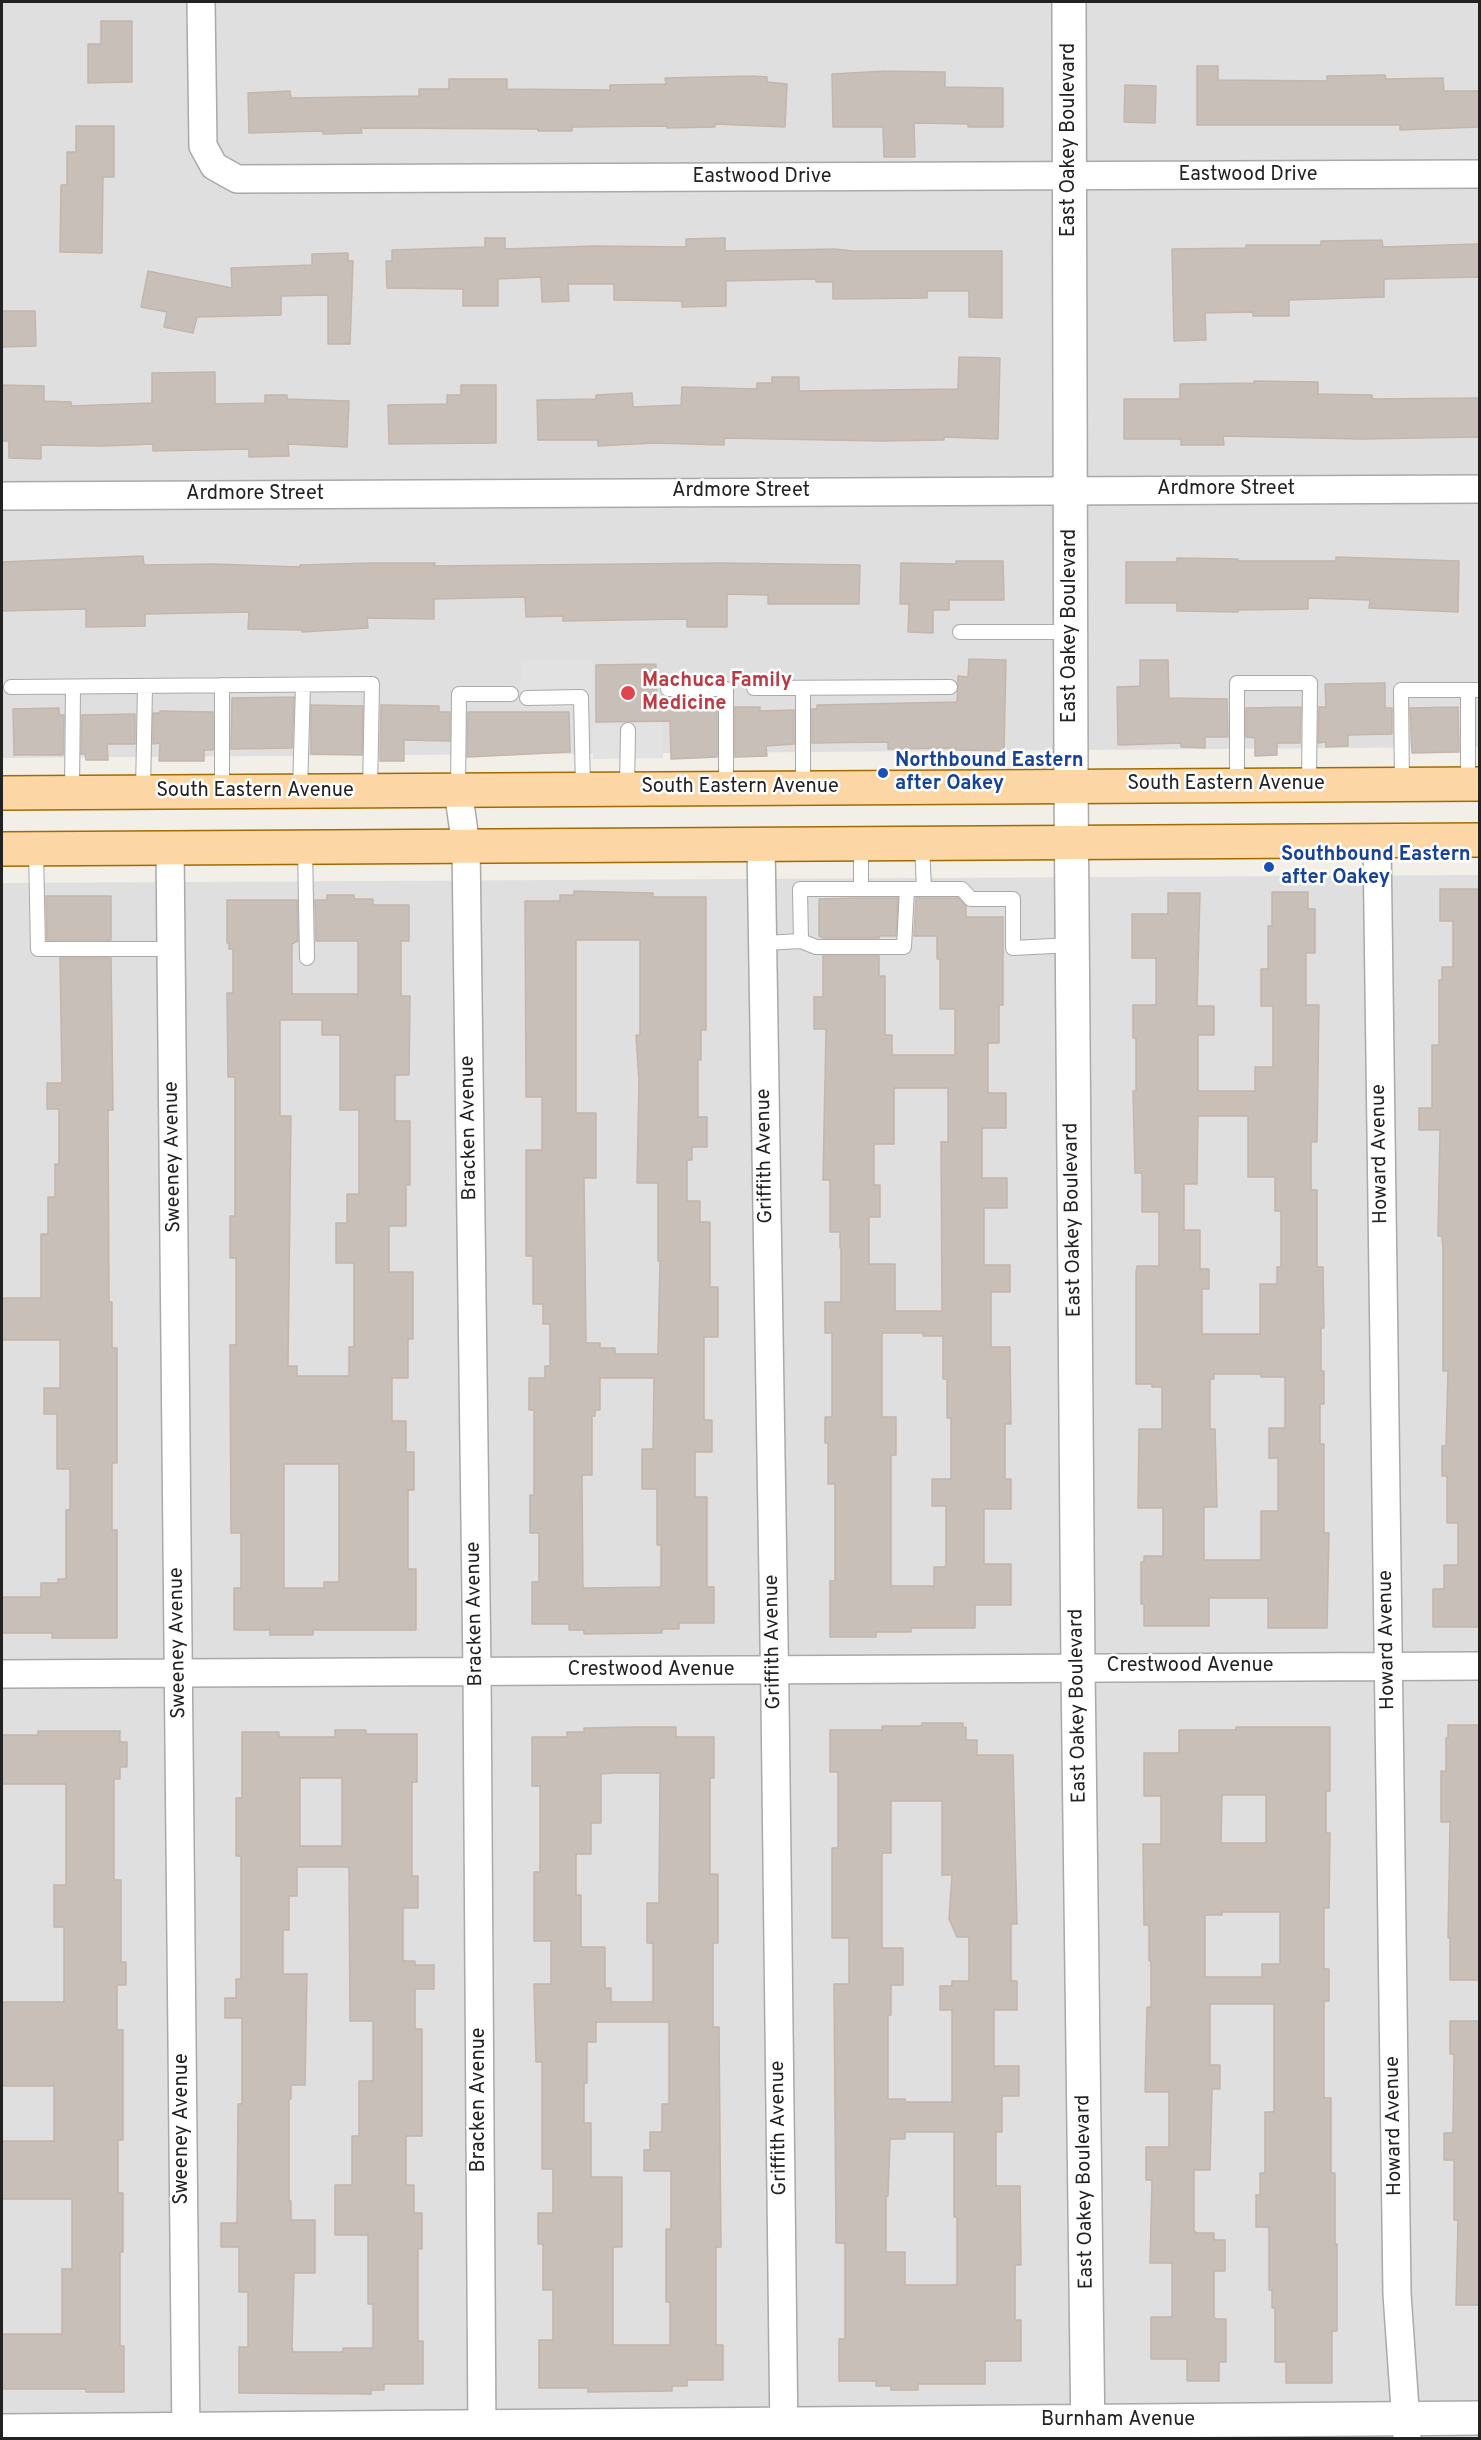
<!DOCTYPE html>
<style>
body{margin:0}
#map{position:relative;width:1481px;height:2440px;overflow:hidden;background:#f2efe9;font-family:Overpass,sans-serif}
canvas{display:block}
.frame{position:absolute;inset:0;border:3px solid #222;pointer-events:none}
</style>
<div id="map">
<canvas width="1481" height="2440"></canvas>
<div class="frame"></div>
</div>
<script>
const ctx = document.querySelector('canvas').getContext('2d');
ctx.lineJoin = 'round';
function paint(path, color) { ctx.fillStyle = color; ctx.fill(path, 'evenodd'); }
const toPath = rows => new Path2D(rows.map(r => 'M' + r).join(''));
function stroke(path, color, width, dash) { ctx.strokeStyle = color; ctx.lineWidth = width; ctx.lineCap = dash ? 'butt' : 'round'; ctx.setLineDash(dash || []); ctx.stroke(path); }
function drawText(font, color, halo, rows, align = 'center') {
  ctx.font = font + ' Overpass,sans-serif'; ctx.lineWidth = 5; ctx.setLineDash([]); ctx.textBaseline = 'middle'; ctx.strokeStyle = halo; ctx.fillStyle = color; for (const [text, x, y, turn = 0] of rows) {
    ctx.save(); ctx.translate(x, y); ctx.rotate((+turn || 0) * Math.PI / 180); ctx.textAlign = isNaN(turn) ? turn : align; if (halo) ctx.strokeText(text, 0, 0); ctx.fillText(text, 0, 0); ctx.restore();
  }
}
paint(toPath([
 [2,2,1479,2,1479,747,2,758],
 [1479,875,1479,2438,2,2438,2,883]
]), '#e0dfdf');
paint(toPath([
 [521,660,593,660,593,707,520,707],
 [663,723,663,758,593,759,592,725]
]), '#e2e2e2');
const building = toPath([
 [101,21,132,21,132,82,88,83,88,44,101,44,101,21],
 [1197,66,1218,66,1218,80,1327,81,1327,76,1385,75,1386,79,1443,78,1444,91,1479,91,1479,127,1400,130,1400,125,1197,125,1197,66],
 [886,71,945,72,945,87,1003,88,1003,127,968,127,968,124,914,123,915,157,884,157,883,127,833,127,832,74,886,71],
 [752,76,767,77,767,82,787,84,785,127,715,124,715,127,667,128,667,126,572,127,572,131,538,131,538,129,361,128,362,133,323,134,323,131,249,133,248,93,290,91,291,98,419,96,419,89,449,89,449,79,507,79,507,89,610,90,610,85,666,84,665,78,752,76],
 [1125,85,1156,86,1155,123,1124,122,1125,85],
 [76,126,114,126,114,177,103,177,102,253,60,252,61,185,67,185,67,152,76,152,76,126],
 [485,238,505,238,505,249,595,246,686,247,686,239,725,238,725,251,835,249,854,251,1002,251,1002,318,969,317,969,291,927,291,927,298,833,299,833,282,816,282,816,279,726,281,726,306,682,307,682,301,614,300,614,284,568,284,569,301,542,302,541,277,498,279,498,306,463,306,463,289,387,288,386,261,392,261,392,250,485,247,485,238],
 [1382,240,1383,247,1479,244,1479,277,1384,279,1384,297,1289,300,1289,316,1253,316,1253,312,1205,313,1206,340,1174,341,1172,249,1246,248,1246,245,1321,245,1321,241,1382,240],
 [348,253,348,261,353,261,350,344,328,344,328,295,281,296,281,315,197,317,193,333,164,327,167,312,141,307,148,271,232,288,231,268,312,265,312,254,348,253],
 [2,311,35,311,36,346,2,347,2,311],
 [959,357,1000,358,998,439,944,437,944,440,881,441,724,438,724,445,654,443,598,446,598,440,538,440,537,400,596,399,596,395,632,393,633,407,681,405,682,387,757,389,757,383,772,383,772,377,799,377,799,391,958,389,959,357],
 [215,372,215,404,265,403,265,395,287,395,287,399,349,401,347,447,288,444,289,456,249,457,249,449,153,451,153,444,105,446,41,445,41,459,9,458,9,441,2,441,2,385,44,386,44,401,71,402,71,406,152,403,152,373,215,372],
 [1254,381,1318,382,1318,394,1372,395,1372,399,1479,398,1479,437,1361,439,1223,436,1224,445,1181,445,1181,439,1124,439,1124,399,1180,399,1180,384,1254,383,1254,381],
 [461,385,496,385,496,443,389,444,388,405,447,404,447,395,461,395,461,385],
 [143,556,144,565,215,564,300,567,300,565,372,563,435,563,434,566,722,563,860,565,859,604,768,604,768,595,727,594,727,627,687,627,687,619,563,621,563,616,526,617,525,597,434,599,434,619,367,618,368,628,302,632,302,630,248,629,249,612,145,614,145,626,86,627,86,609,2,611,2,562,143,556],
 [1336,557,1459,561,1458,612,1369,608,1370,600,1308,598,1308,609,1238,610,1238,612,1177,611,1177,603,1126,603,1126,562,1177,562,1177,558,1238,559,1238,561,1336,561,1336,557],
 [956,561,1003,561,1004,600,949,600,949,610,933,610,933,633,908,632,909,604,900,604,901,563,956,564,956,561],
 [969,659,1006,660,1004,751,956,750,956,748,888,749,888,742,812,743,812,709,817,709,817,705,957,702,958,676,968,677,969,659],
 [1140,660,1168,660,1169,698,1227,699,1228,737,1205,737,1205,748,1181,747,1181,743,1118,745,1117,687,1140,686,1140,660],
 [656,664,657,701,689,700,689,708,717,708,717,757,671,759,670,721,596,722,596,665,656,664],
 [1385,683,1385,708,1392,708,1392,734,1348,735,1348,746,1326,747,1326,742,1318,743,1319,707,1326,707,1325,684,1385,683],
 [294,697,292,748,231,749,232,698,294,697],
 [311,705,363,706,362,755,311,754,311,705],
 [381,705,439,706,439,712,450,712,450,741,404,740,404,761,380,761,381,705],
 [735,707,760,707,760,711,794,710,794,744,766,746,767,756,735,757,735,707],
 [1301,707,1300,743,1277,743,1277,755,1255,756,1255,738,1246,737,1246,708,1301,707],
 [1458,707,1459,752,1412,753,1410,708,1458,707],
 [59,708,59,715,64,715,63,755,14,755,13,709,59,708],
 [160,711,213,712,213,750,204,750,204,761,159,761,160,743,153,744,153,713,160,713,160,711],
 [468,712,569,712,570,752,467,757,468,712],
 [135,714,135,744,107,744,108,760,86,760,85,754,81,754,82,715,135,714],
 [1440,889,1479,889,1479,1627,1433,1627,1433,1589,1444,1589,1444,1565,1458,1565,1458,1523,1447,1523,1447,1476,1442,1476,1442,1446,1446,1446,1448,1371,1443,1371,1443,1249,1442,1236,1438,1236,1440,1130,1419,1130,1419,1108,1432,1108,1432,1045,1439,1045,1439,980,1442,980,1442,967,1453,967,1453,921,1440,921,1440,889],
 [574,891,653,893,653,897,706,897,706,1030,701,1030,701,1060,698,1060,698,1117,707,1117,707,1147,692,1147,692,1160,687,1160,687,1201,700,1201,700,1222,710,1222,710,1287,718,1287,718,1337,704,1337,704,1420,712,1420,712,1452,695,1452,695,1497,707,1497,707,1587,714,1587,714,1623,679,1623,679,1629,662,1629,662,1633,584,1634,584,1630,569,1630,569,1624,532,1624,532,1582,539,1582,539,1533,530,1533,530,1495,534,1495,534,1410,529,1410,529,1378,545,1378,545,1366,550,1366,550,1324,543,1324,543,1304,533,1304,533,1256,526,1256,526,1150,542,1150,542,1097,526,1097,525,901,560,901,560,895,574,895,574,891],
 [576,940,640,940,640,1035,636,1035,639,1081,637,1183,658,1183,658,1261,660,1261,658,1354,615,1354,615,1348,600,1348,600,1343,586,1343,584,1178,596,1178,596,1113,576,1113,576,940],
 [600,1378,654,1378,653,1449,642,1449,642,1489,657,1489,657,1545,661,1545,661,1587,583,1588,582,1477,583,1475,592,1475,592,1416,595,1416,595,1410,600,1410,600,1378],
 [1272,892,1308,892,1308,909,1315,909,1315,953,1306,953,1306,1005,1319,1005,1317,1142,1311,1142,1311,1190,1317,1190,1317,1267,1323,1267,1324,1328,1321,1328,1321,1371,1324,1371,1324,1404,1320,1404,1320,1444,1324,1444,1324,1533,1329,1533,1327,1628,1268,1628,1268,1598,1209,1598,1209,1626,1144,1626,1144,1604,1141,1604,1141,1562,1144,1562,1144,1556,1163,1556,1163,1508,1138,1508,1139,1429,1162,1429,1162,1387,1152,1387,1152,1384,1136,1384,1136,1273,1137,1266,1159,1266,1159,1212,1142,1212,1142,1173,1135,1173,1133,1091,1136,1091,1136,1038,1133,1038,1133,1005,1156,1005,1156,958,1132,958,1132,914,1168,914,1168,893,1200,893,1197,1006,1214,1006,1214,1035,1198,1035,1198,1091,1255,1091,1255,1067,1273,1067,1273,1006,1261,1006,1261,969,1268,969,1268,926,1272,926,1272,892],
 [1198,1116,1248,1116,1248,1177,1275,1177,1275,1211,1281,1211,1281,1267,1277,1267,1277,1284,1260,1284,1260,1334,1202,1334,1202,1289,1209,1289,1209,1269,1200,1269,1200,1230,1184,1230,1184,1184,1197,1184,1198,1116],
 [1214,1374,1261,1374,1261,1377,1285,1377,1285,1428,1269,1428,1269,1458,1278,1458,1278,1511,1261,1511,1261,1560,1204,1560,1204,1507,1217,1507,1215,1429,1210,1429,1210,1379,1214,1379,1214,1374],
 [327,895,354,895,354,899,373,899,373,905,409,905,409,941,401,941,401,996,410,996,409,1075,395,1075,395,1121,410,1121,410,1185,406,1185,406,1226,389,1226,389,1272,413,1272,413,1339,408,1339,408,1378,392,1378,392,1421,406,1421,406,1452,414,1452,414,1490,408,1490,408,1569,416,1569,416,1630,313,1630,313,1635,270,1635,270,1630,234,1630,234,1588,241,1588,241,1533,231,1533,230,1345,236,1345,236,1258,230,1258,230,1216,235,1216,235,1077,228,1077,227,993,233,993,233,949,229,949,229,943,227,943,227,900,297,900,298,941,292,944,292,994,358,994,358,941,316,941,315,900,327,900,327,895],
 [280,1020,322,1020,322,1035,340,1035,340,1110,359,1110,359,1194,347,1194,347,1223,336,1223,336,1263,354,1263,354,1347,349,1347,349,1376,297,1376,297,1366,288,1366,291,1116,280,1116,280,1020],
 [284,1464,339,1464,339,1582,324,1582,324,1588,284,1588,284,1464],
 [46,896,111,896,111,940,47,940,46,896],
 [856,898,898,898,896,936,879,936,879,938,823,938,819,936,819,899,856,898],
 [916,898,958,898,966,906,966,917,1003,917,1003,1005,999,1005,999,1043,988,1043,988,1093,1006,1093,1006,1128,982,1128,982,1178,1007,1178,1007,1208,984,1208,984,1265,1010,1265,1010,1292,991,1292,991,1347,1010,1347,1011,1424,1005,1424,1005,1479,1011,1479,1011,1509,984,1509,984,1564,1011,1564,1011,1605,975,1605,975,1628,911,1628,911,1632,876,1632,876,1637,830,1637,830,1581,835,1581,835,1484,828,1484,828,1443,825,1443,825,1417,832,1417,832,1333,825,1333,825,1302,841,1302,841,1248,840,1248,840,1232,830,1232,830,1180,823,1180,826,1029,814,1029,814,997,823,997,823,956,879,956,879,976,885,976,885,1035,892,1035,892,1055,955,1055,955,1009,940,1009,940,959,937,959,937,936,914,936,916,898],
 [894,1088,948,1088,948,1142,941,1142,942,1311,895,1311,895,1264,869,1264,869,1217,880,1217,880,1185,874,1185,874,1144,894,1144,894,1088],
 [882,1333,923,1333,923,1336,943,1336,943,1379,947,1379,947,1418,951,1418,951,1479,932,1479,932,1506,946,1506,946,1564,945,1567,934,1567,934,1586,891,1586,891,1455,896,1455,896,1417,882,1417,882,1333],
 [60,958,111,958,113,1110,108,1110,109,1302,112,1302,112,1348,117,1348,117,1463,112,1463,112,1530,117,1530,117,1638,52,1638,52,1633,2,1633,2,1597,41,1597,41,1583,58,1583,58,1579,66,1579,66,1510,70,1510,70,1469,57,1469,57,1414,44,1414,44,1388,60,1388,60,1340,2,1340,2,1298,41,1298,41,1234,48,1234,48,1197,55,1197,55,1164,59,1164,59,1109,47,1109,47,1083,62,1083,60,958],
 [922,1723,963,1723,963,1727,966,1727,966,1740,977,1740,977,1755,1013,1755,1017,1924,1011,1924,1011,1981,1017,1981,1017,2010,994,2010,994,2066,1019,2066,1019,2096,1002,2096,1002,2132,996,2132,996,2186,1020,2186,1021,2265,1015,2265,1015,2320,1021,2320,1021,2361,985,2361,985,2384,918,2384,918,2390,891,2390,891,2386,876,2386,876,2381,839,2381,839,2339,845,2339,845,2243,836,2243,834,1984,849,1984,849,1938,832,1938,832,1848,838,1848,838,1772,830,1772,830,1730,882,1730,882,1726,922,1726,922,1723],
 [891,1801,942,1801,942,1875,952,1875,949,1919,957,1937,969,1937,969,1981,952,1981,952,1986,940,1986,940,2010,952,2010,952,2102,905,2102,905,2099,888,2099,888,2015,891,2015,891,1985,903,1985,903,1948,882,1948,882,1853,891,1853,891,1801],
 [905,2132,954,2132,954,2217,957,2217,957,2285,905,2285,905,2252,886,2252,886,2196,888,2196,890,2139,905,2139,905,2132],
 [1448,1725,1479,1725,1479,1980,1450,1980,1450,1938,1448,1938,1450,1822,1441,1822,1441,1771,1446,1771,1446,1738,1448,1738,1448,1725],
 [635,1727,676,1727,676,1737,714,1737,714,1778,710,1778,710,1874,718,1874,718,1943,713,1943,713,2027,719,2027,721,2247,716,2247,716,2345,723,2345,723,2380,687,2380,687,2386,672,2386,672,2391,588,2392,588,2388,539,2388,539,2340,553,2340,553,2290,543,2290,543,2244,538,2244,538,2213,553,2213,553,2169,542,2169,542,2062,536,2062,534,1984,551,1984,551,1941,534,1941,534,1872,540,1872,540,1786,532,1786,532,1737,567,1737,567,1732,584,1732,584,1728,635,1727],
 [614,1773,660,1773,659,1903,647,1903,647,1943,653,1943,653,2002,611,2002,611,1988,605,1988,605,1947,581,1947,581,1895,576,1895,576,1854,591,1854,591,1823,601,1823,601,1774,614,1773],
 [596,2022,669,2022,669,2104,662,2104,662,2132,650,2132,650,2150,644,2150,644,2171,671,2171,671,2229,666,2229,666,2302,670,2302,670,2345,613,2345,613,2247,622,2247,622,2177,591,2177,591,2123,584,2123,584,2083,587,2083,587,2042,596,2042,596,2022],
 [1236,1727,1330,1727,1330,1791,1326,1791,1326,1833,1330,1833,1329,1908,1324,1908,1324,1969,1329,1969,1329,2001,1324,2001,1324,2098,1331,2098,1331,2173,1335,2173,1335,2244,1337,2244,1337,2331,1332,2331,1332,2383,1286,2383,1286,2362,1275,2362,1275,2308,1272,2308,1272,2290,1269,2290,1269,2227,1256,2227,1256,2195,1260,2195,1260,2173,1265,2173,1265,2112,1274,2112,1274,2004,1210,2004,1210,2065,1220,2065,1220,2089,1212,2089,1210,2170,1194,2170,1194,2230,1196,2233,1214,2233,1214,2240,1225,2240,1225,2271,1214,2271,1214,2317,1216,2319,1226,2319,1226,2362,1219,2362,1219,2381,1187,2381,1187,2359,1151,2359,1151,2317,1172,2317,1172,2263,1150,2263,1152,2180,1146,2180,1146,2147,1169,2147,1169,2092,1145,2092,1147,2007,1151,2007,1151,1961,1149,1961,1149,1925,1144,1925,1143,1844,1161,1844,1161,1796,1144,1796,1144,1753,1179,1753,1179,1730,1236,1730,1236,1727],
 [1222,1795,1266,1795,1266,1843,1221,1843,1222,1795],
 [1222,1912,1280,1912,1280,1964,1262,1964,1262,1977,1205,1977,1205,1915,1222,1915,1222,1912],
 [335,1730,366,1730,366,1734,417,1734,417,1782,412,1782,412,1876,418,1876,418,1908,403,1908,403,1961,415,1961,415,1965,434,1965,434,1989,415,1989,415,2029,422,2029,422,2136,406,2136,406,2185,414,2185,414,2213,422,2213,422,2249,418,2249,418,2341,423,2341,423,2384,384,2384,384,2390,371,2390,371,2394,239,2393,239,2347,248,2347,248,2292,239,2292,239,2247,221,2247,221,2223,237,2223,238,2104,242,2104,242,2018,225,2018,225,1998,236,1998,236,1979,241,1979,241,1856,236,1856,236,1798,242,1798,242,1732,279,1732,279,1737,335,1737,335,1730],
 [300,1778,342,1778,342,1846,300,1846,300,1778],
 [297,1867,349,1867,350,2021,373,2021,373,2081,359,2081,359,2136,352,2136,352,2185,335,2185,335,2235,368,2235,368,2304,373,2304,373,2348,343,2348,343,2352,293,2352,292,2347,294,2273,315,2273,315,2220,291,2220,291,2201,289,2201,289,2099,291,2099,291,2085,305,2085,307,1974,283,1974,283,1930,289,1930,289,1896,297,1896,297,1867],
 [38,1731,120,1731,120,1742,127,1742,127,1767,120,1767,120,1779,114,1779,114,1880,121,1880,121,1962,126,1962,126,1985,117,1985,117,2030,123,2030,123,2140,118,2140,118,2193,123,2193,123,2252,120,2252,120,2346,124,2346,124,2392,86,2392,86,2389,2,2389,2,2334,62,2334,62,2269,72,2269,72,2199,2,2199,2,2141,54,2141,54,2086,2,2086,2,2002,64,2002,64,1927,54,1927,54,1885,66,1885,66,1784,2,1784,2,1735,38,1735,38,1731],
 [1450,2021,1479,2021,1479,2305,1456,2305,1458,2220,1454,2220,1454,2160,1444,2160,1444,2133,1453,2133,1454,2054,1450,2054,1450,2021]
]);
paint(building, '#c7bfb8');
stroke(building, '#c4b6ab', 1.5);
const service = toPath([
 [960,632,1071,632],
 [222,685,222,791],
 [11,687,372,684,370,791],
 [754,688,950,687],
 [803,688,803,788],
 [668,689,726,689,726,788],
 [1468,690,1468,784],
 [527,698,581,697,583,789],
 [1402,784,1401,690,1480,690],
 [1237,785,1237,683,1310,683,1309,784],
 [627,789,628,730],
 [458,790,459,694,511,694],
 [300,791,303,685],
 [143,792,145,686],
 [72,793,73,687],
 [861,844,861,889],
 [922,844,924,889],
 [305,847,307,958],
 [36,849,38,949,172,949],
 [801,941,816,947,904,947,907,889],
 [763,943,801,941,800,889,962,889,971,899,1013,899,1013,948,1072,945]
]);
const minor = toPath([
 [201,2,203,146,214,166,237,179,1480,174],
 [2,496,1480,489],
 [458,790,466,846,477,1671,482,2438],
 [1377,841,1397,2294,1407,2438],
 [761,845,775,1699,784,2438],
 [170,848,186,2438],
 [2,1674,1480,1666]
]);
const tertiary = toPath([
 [1069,2,1071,786,1078,1668,1088,2438],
 [2,2431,1480,2418]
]);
const primary = toPath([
 [2,793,1480,784],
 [2,849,1480,840]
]);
stroke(service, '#a9a9a9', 16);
stroke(minor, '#a9a9a9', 30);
stroke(tertiary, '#a9a9a9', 36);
stroke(primary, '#a06b00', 36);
stroke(service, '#fff', 14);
stroke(minor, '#fff', 27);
stroke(tertiary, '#fff', 33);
stroke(primary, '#fcd6a4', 33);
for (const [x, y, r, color] of [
 [628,693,8,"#e0444e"],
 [883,773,6,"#1a4fb4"],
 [1269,867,6,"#1a4fb4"]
]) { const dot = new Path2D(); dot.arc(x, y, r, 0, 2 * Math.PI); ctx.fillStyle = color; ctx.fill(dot); stroke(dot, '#fff', 2); }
drawText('20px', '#222', '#fff', [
 ["East Oakey Boulevard",1070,140,-90],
 ["Eastwood Drive",1248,176],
 ["Eastwood Drive",762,178],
 ["Ardmore Street",1226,490],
 ["Ardmore Street",741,492],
 ["Ardmore Street",255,495],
 ["East Oakey Boulevard",1071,626,-90],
 ["South Eastern Avenue",1226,785],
 ["South Eastern Avenue",740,788],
 ["South Eastern Avenue",255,792],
 ["Bracken Avenue",470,1128,-91],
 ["Howard Avenue",1381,1154,-91],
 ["Griffith Avenue",766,1156,-91],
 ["Sweeney Avenue",174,1157,-91],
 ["East Oakey Boulevard",1074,1220,-91],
 ["Bracken Avenue",476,1614,-91],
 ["Howard Avenue",1388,1640,-91],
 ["Griffith Avenue",774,1642,-91],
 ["Sweeney Avenue",179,1643,-91],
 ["Crestwood Avenue",1190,1667],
 ["Crestwood Avenue",651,1671],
 ["East Oakey Boulevard",1079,1706,-91],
 ["Bracken Avenue",480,2100,-90],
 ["Howard Avenue",1395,2126,-91],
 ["Griffith Avenue",780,2128,-91],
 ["Sweeney Avenue",183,2129,-90],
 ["East Oakey Boulevard",1086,2192,-91],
 ["Burnham Avenue",1118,2421]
]);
drawText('bold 20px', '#be3a42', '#fff', [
 ["Machuca Family",642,682],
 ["Medicine",642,705]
], 'left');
drawText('bold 20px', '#164399', '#fff', [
 ["Northbound Eastern",895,762],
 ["after Oakey",895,785],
 ["Southbound Eastern",1281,856],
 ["after Oakey",1281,879]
], 'left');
</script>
